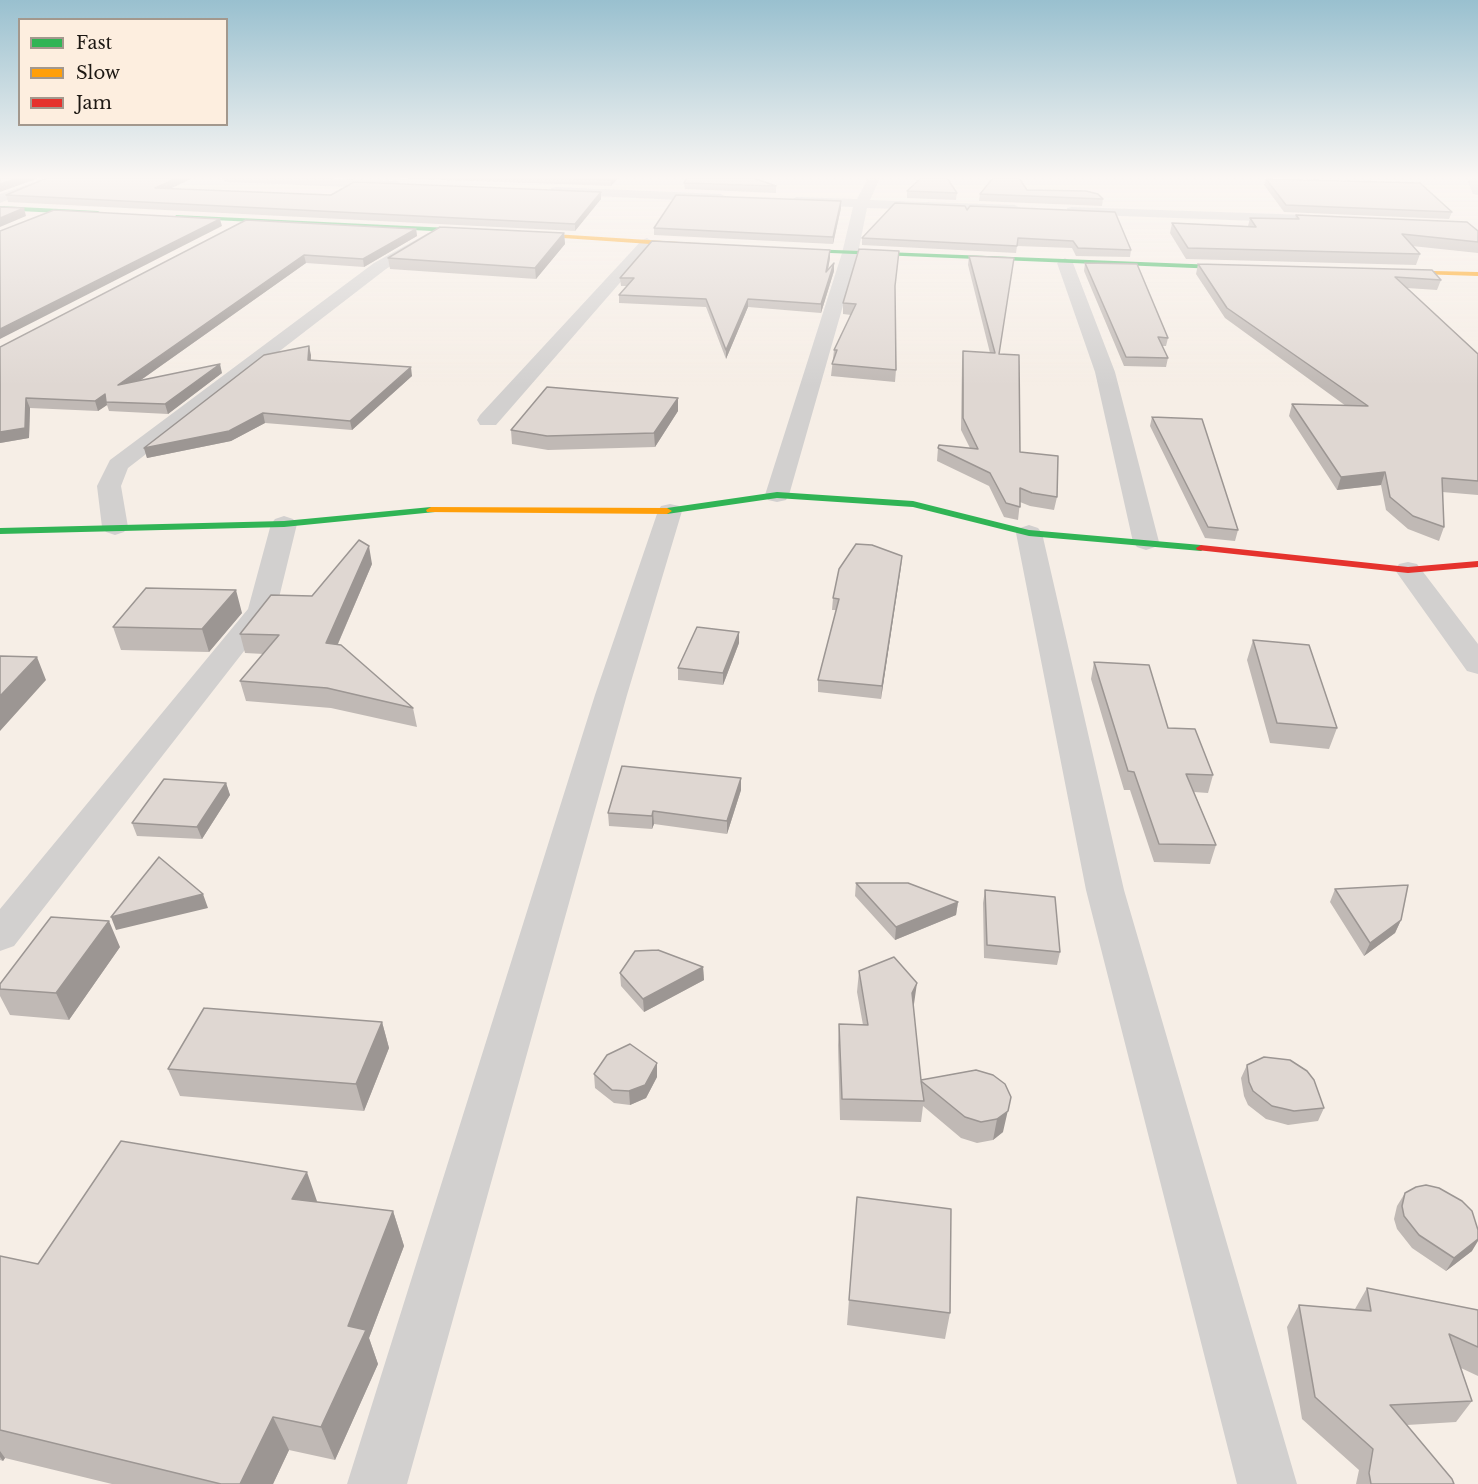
<!DOCTYPE html>
<style>
body{margin:0}
#map{position:relative;width:1478px;height:1484px;overflow:hidden;background:#f6eee6;font-family:"Libre Baskerville",serif}
canvas{display:block}
.legend{position:absolute;left:18px;top:18px;width:210px;height:108px;box-sizing:border-box;background:#fdeedf;border:2px solid #a3988d;margin:0;padding:8px 10px;list-style:none;font-size:18px;color:#1d1813}
.legend li{display:flex;align-items:center;gap:12px;height:30px}
.legend b{width:30px;border:2px solid #a3988d}
</style>
<div id="map">
<canvas width="1478" height="1484"></canvas>
<ul class="legend">
<li><b style="height:8px;background:#30b455"></b>Fast</li>
<li><b style="height:8px;background:#ff9f0a"></b>Slow</li>
<li><b style="height:8px;background:#e5322d"></b>Jam</li>
</ul>
</div>
<script>
const ctx = document.querySelector('canvas').getContext('2d');
ctx.lineJoin = 'round';
const toPath = rows => new Path2D(rows.map(r => 'M' + r).join(''));
function paint(path, color) { ctx.fillStyle = color; ctx.fill(path, 'evenodd'); }
function stroke(path, color, width, dash) { ctx.strokeStyle = color; ctx.lineWidth = width; ctx.lineCap = dash ? 'butt' : 'round'; ctx.setLineDash(dash || []); ctx.stroke(path); }
paint(toPath([
 [46,178,64,178,0,203,0,194,46,178],
 [221,178,323,178,397,181,404,185,397,189,227,182,221,178],
 [868,178,880,178,870,200,1015,205,1022,209,1015,213,867,208,858,253,789,495,786,500,777,502,768,500,765,495,842,253,853,207,796,205,789,201,796,197,857,199,868,178],
 [1472,178,1478,178,1478,195,1473,194,1468,182,1472,178],
 [556,187,721,194,728,198,721,202,551,194,551,188,556,187],
 [1072,207,1338,216,1345,220,1338,224,1067,214,1067,208,1072,207],
 [428,233,435,237,433,240,386,269,128,468,121,486,128,527,124,532,115,535,106,532,102,527,97,486,110,460,374,263,428,233],
 [647,238,655,243,652,246,496,425,480,425,477,420,480,415,642,240,647,238],
 [1065,258,1073,263,1115,372,1159,542,1155,547,1146,550,1137,547,1133,542,1095,372,1057,263,1065,258],
 [670,504,679,506,682,511,627,695,407,1484,347,1484,595,695,658,511,661,506,670,504],
 [284,516,293,519,297,524,276,610,14,946,0,951,0,909,248,609,271,524,275,519,284,516],
 [1029,525,1038,528,1042,533,1124,890,1297,1484,1237,1484,1086,890,1016,533,1020,528,1029,525],
 [1408,562,1417,564,1478,644,1478,674,1467,671,1395,570,1399,564,1408,562]
]), '#d2d0cf');
paint(toPath([
 [0,206,98,211,101,213,98,215,0,210,0,206],
 [176,215,492,230,495,232,492,234,174,218,176,215],
 [784,248,1242,266,1245,268,1242,270,782,251,784,248],
 [777,492,913,501,1029,530,1201,545,1206,548,1201,551,1029,536,913,507,777,498,667,514,662,511,667,508,777,492],
 [431,507,436,510,435,512,284,527,0,534,0,528,284,521,431,507]
]), '#30b455');
paint(toPath([
 [492,230,694,243,697,245,694,247,490,233,492,230],
 [1390,270,1478,272,1478,276,1388,273,1390,270],
 [431,507,667,508,672,511,667,514,427,512,426,510,431,507]
]), '#ff9f0a');
paint(toPath([
 [1201,545,1408,567,1478,561,1478,567,1408,573,1197,550,1196,548,1201,545]
]), '#e5322d');
paint(toPath([
 [47,178,193,178,170,189,331,195,601,192,601,199,575,231,8,202,6,195],
 [392,178,617,178,617,179,611,186],
 [1266,179,1452,212,1449,219,1284,212,1264,185],
 [684,183,776,186,776,193,685,189],
 [1027,190,1103,199,1102,206,979,201,980,194],
 [907,191,957,193,956,200,907,198],
 [841,201,841,208,833,244,654,235,654,228],
 [967,210,1131,250,1130,257,1076,256,1072,248,1017,246,1016,253,862,245,862,238],
 [1296,215,1478,231,1478,253,1412,246,1420,254,1416,265,1186,259,1170,233,1172,223,1248,226,1250,218,1295,219],
 [246,220,416,229,417,236,364,267,306,263,141,380,222,373,168,414,109,411,107,405,98,411,30,408,29,438,0,443,0,347],
 [564,233,565,244,536,279,390,269,388,258],
 [830,250,830,258,828,270,834,263,834,271,821,313,748,307,726,359,706,307,619,303,619,295,627,286,621,286,620,278],
 [969,256,999,354,1020,452,1057,497,1054,510,1030,506,1020,502,1018,520,1004,517,989,486,937,461,938,448,970,448,961,430,962,362,963,351,990,353,968,265],
 [1085,263,1168,338,1166,346,1162,346,1168,358,1166,367,1124,366,1084,271],
 [1198,264,1441,280,1437,290,1407,288,1478,354,1478,495,1442,492,1444,527,1439,541,1408,529,1386,510,1381,485,1337,490,1289,416,1292,404,1346,406,1225,318,1196,274],
 [895,289,896,370,895,382,831,376,834,350,851,315,843,314,843,303],
 [311,355,311,360,412,376,352,430,265,423,231,441,147,458,144,448],
 [678,411,655,447,548,450,512,444,511,430],
 [1152,417,1238,530,1235,541,1205,538,1150,426],
 [902,556,881,699,818,692,818,680,836,610,832,610,833,598],
 [372,564,338,644,413,708,417,727,331,708,246,701,240,681,264,654,245,653,240,634],
 [242,613,209,652,121,650,113,627],
 [1253,640,1337,728,1329,749,1270,743,1247,660],
 [739,643,723,685,678,680,678,668],
 [1094,662,1168,728,1213,775,1208,793,1194,792,1216,845,1210,864,1154,862,1130,790,1124,790,1091,679],
 [226,783,230,795,202,839,137,836,132,823],
 [741,790,727,834,654,824,652,829,609,826,608,813],
 [856,883,958,902,956,915,895,940,855,896],
 [1335,889,1401,920,1395,933,1364,956,1330,902],
 [985,890,1060,952,1057,965,984,958,983,903],
 [120,947,69,1020,10,1015,0,996,0,984],
 [703,967,704,980,644,1012,621,986,620,973],
 [859,971,914,1004,913,1006,921,1080,976,1070,1003,1132,993,1140,977,1143,961,1138,923,1106,921,1122,840,1120,838,1045,839,1024,863,1025,857,992],
 [382,1022,389,1048,364,1111,180,1096,168,1069],
 [1247,1065,1324,1108,1318,1121,1288,1125,1266,1119,1248,1105,1244,1096,1241,1078],
 [594,1074,657,1077,646,1098,630,1105,614,1103,595,1088],
 [1405,1193,1472,1251,1446,1271,1412,1248,1397,1229,1394,1219,1397,1206],
 [857,1197,950,1313,945,1339,847,1325],
 [318,1202,393,1211,404,1246,369,1338,378,1364,335,1460,289,1450,273,1484,112,1484,5,1458,3,1461,0,1460,0,1256,38,1264],
 [1367,1288,1478,1310,1478,1376,1461,1368,1472,1401,1456,1422,1407,1425,1454,1484,1356,1484,1359,1470,1302,1419,1287,1327,1299,1305,1355,1309]
]), '#c0b9b5');
paint(toPath([
 [18,178,39,178,0,192,0,184],
 [177,178,193,178,156,195,155,188],
 [612,178,617,179,611,186,611,180],
 [601,192,601,199,575,231,575,224],
 [841,201,841,208,833,244,833,237],
 [24,208,26,216,0,227,0,218],
 [220,219,222,226,0,339,0,329],
 [416,229,417,236,364,267,363,259],
 [564,233,565,244,536,279,535,268],
 [830,250,830,258,826,279,826,272],
 [304,255,306,263,121,394,118,385],
 [834,263,834,271,821,313,821,304],
 [748,299,748,307,726,359,726,350],
 [309,346,311,355,310,369,308,360],
 [220,364,222,373,168,414,165,404],
 [411,367,412,376,352,430,350,421],
 [105,394,107,405,98,411,95,401],
 [26,398,30,408,29,438,0,443,0,432],
 [678,398,678,411,655,447,654,433],
 [263,413,265,423,231,441,147,458,144,448],
 [1385,472,1381,485,1337,490,1341,477],
 [369,546,372,564,330,662,326,643],
 [902,556,901,567,881,699,882,686],
 [236,590,242,613,209,652,202,629],
 [739,632,739,643,723,685,723,673],
 [37,657,46,680,0,731,0,696],
 [741,778,741,790,727,834,727,821],
 [226,783,230,795,202,839,197,827],
 [653,811,654,824,652,829,652,816],
 [203,894,208,908,116,930,111,917],
 [958,902,956,915,895,940,896,927],
 [1401,920,1395,933,1364,956,1370,943],
 [109,921,120,947,69,1020,56,993],
 [703,967,704,980,644,1012,643,999],
 [917,983,914,1004,909,1014,912,993],
 [382,1022,389,1048,364,1111,356,1084],
 [657,1063,657,1077,646,1098,630,1105,629,1091],
 [1011,1097,1003,1132,993,1140,997,1119],
 [307,1172,319,1207,292,1199],
 [393,1211,404,1246,369,1338,378,1364,335,1460,321,1427,348,1326],
 [1478,1239,1478,1241,1472,1251,1446,1271,1454,1258],
 [273,1417,289,1450,273,1484,240,1484],
 [0,1451,5,1458,3,1461,0,1457]
]), '#9c9693');
const building = toPath([
 [0,178,18,178,0,184,0,178],
 [47,178,177,178,155,188,331,195,354,182,601,192,575,224,6,195,47,178],
 [564,178,612,178,611,180,564,178],
 [687,178,753,178,776,186,684,183,687,178],
 [921,178,947,178,957,193,907,191,921,178],
 [993,178,1019,178,1027,190,1086,191,1098,194,1103,199,980,194,993,178],
 [1266,179,1420,183,1452,212,1286,205,1266,179],
 [676,195,841,201,833,237,654,228,676,195],
 [895,203,965,206,967,210,970,206,1115,212,1131,250,1078,248,1073,241,1018,238,1017,246,862,238,895,203],
 [0,207,24,208,0,218,0,207],
 [54,210,220,219,0,329,0,231,54,210],
 [1296,215,1467,222,1478,231,1478,242,1402,234,1420,254,1188,248,1172,223,1256,227,1250,218,1299,219,1296,215],
 [246,220,416,229,363,259,304,255,118,385,220,364,165,404,106,402,105,394,95,401,26,398,25,428,0,432,0,347,246,220],
 [440,227,564,233,535,268,388,258,440,227],
 [652,241,830,250,826,272,834,263,821,304,748,299,726,350,706,299,619,295,634,278,620,278,652,241],
 [859,249,899,251,895,286,896,370,832,364,837,350,834,350,856,304,843,303,859,249],
 [969,256,1014,258,999,354,1019,355,1020,452,1058,456,1057,497,1032,493,1020,488,1020,507,1006,503,990,473,938,448,939,445,978,449,963,418,963,351,995,353,969,256],
 [1085,263,1137,264,1168,338,1158,337,1168,358,1126,357,1085,263],
 [1198,264,1432,270,1441,280,1395,277,1478,354,1478,481,1442,478,1444,527,1413,516,1390,497,1385,472,1341,477,1292,404,1368,406,1227,308,1198,264],
 [309,346,308,360,411,367,350,421,263,413,229,431,144,448,264,355,309,346],
 [547,387,678,398,654,433,547,436,511,430,547,387],
 [1152,417,1202,419,1238,530,1208,527,1152,417],
 [359,540,369,546,326,643,341,645,413,708,327,688,240,681,279,635,240,634,271,595,312,596,359,540],
 [856,544,872,545,902,556,882,686,818,680,839,599,833,598,839,569,856,544],
 [146,588,236,590,202,629,113,627,146,588],
 [697,627,739,632,723,673,678,668,697,627],
 [1253,640,1309,645,1337,728,1277,723,1253,640],
 [0,656,37,657,0,696,0,656],
 [1094,662,1149,665,1168,728,1195,729,1213,775,1186,774,1216,845,1159,844,1134,772,1128,771,1094,662],
 [622,766,741,778,727,821,653,811,652,816,608,813,622,766],
 [164,779,226,783,197,827,132,823,164,779],
 [159,857,203,894,111,917,159,857],
 [856,883,908,883,958,902,896,927,856,883],
 [1408,885,1401,920,1370,943,1335,889,1408,885],
 [985,890,1055,897,1060,952,987,945,985,890],
 [51,917,109,921,56,993,0,989,0,984,51,917],
 [658,950,703,967,643,999,620,973,635,951,658,950],
 [894,957,917,983,912,993,921,1080,976,1070,993,1075,1005,1084,1011,1097,1008,1111,997,1119,981,1122,965,1117,921,1081,924,1101,842,1099,839,1024,868,1025,859,971,894,957],
 [204,1008,382,1022,356,1084,168,1069,204,1008],
 [630,1044,657,1063,645,1085,629,1091,612,1090,594,1074,607,1055,630,1044],
 [1264,1057,1290,1060,1307,1071,1314,1080,1324,1108,1294,1111,1272,1106,1253,1091,1249,1082,1247,1065,1264,1057],
 [121,1141,307,1172,292,1199,393,1211,348,1326,366,1330,321,1427,273,1417,240,1484,221,1484,0,1430,0,1256,38,1264,121,1141],
 [1426,1185,1439,1188,1462,1201,1472,1211,1478,1230,1478,1239,1454,1258,1419,1235,1404,1216,1402,1206,1405,1193,1416,1187,1426,1185],
 [857,1197,951,1209,950,1313,849,1300,857,1197],
 [1367,1288,1478,1310,1478,1347,1449,1334,1472,1401,1390,1405,1452,1479,1454,1484,1371,1484,1369,1473,1373,1449,1315,1397,1299,1305,1371,1311,1367,1288]
]);
paint(building, '#dfd7d2');
stroke(building, '#9c9693', 1.5);
const sky = ctx.createLinearGradient(0, 0, 0, 386);
sky.addColorStop(0, '#99c0cf');
sky.addColorStop(0.46, '#fbf7f4');
sky.addColorStop(1, '#fbf7f400');
ctx.fillStyle = sky;
ctx.fillRect(0, 0, 1478, 386);
</script>
